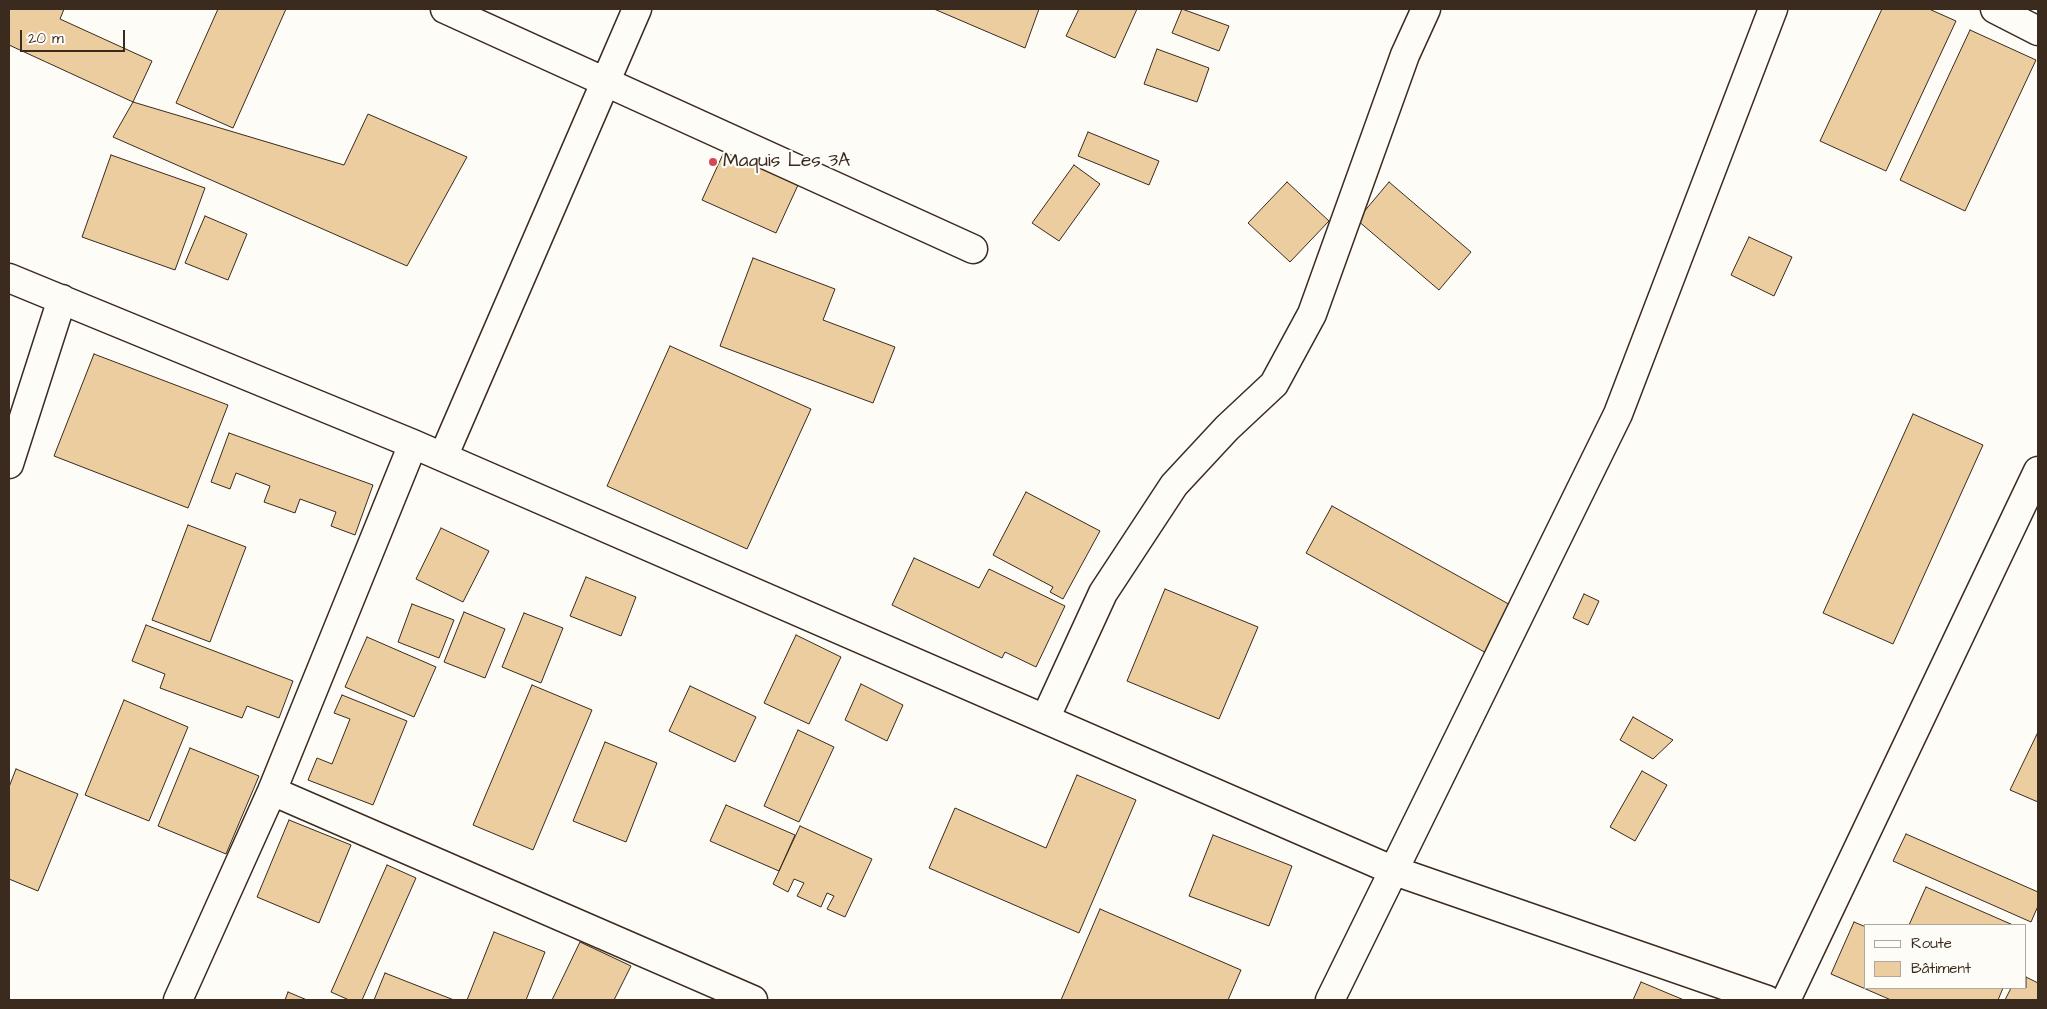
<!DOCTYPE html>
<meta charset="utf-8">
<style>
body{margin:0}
#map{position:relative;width:2047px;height:1009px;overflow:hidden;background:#fdfcf7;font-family:"Architects Daughter",sans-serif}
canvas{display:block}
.frame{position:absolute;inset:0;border:10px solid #3b2a1e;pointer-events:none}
.legend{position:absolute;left:1864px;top:924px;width:162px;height:65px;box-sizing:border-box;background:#fdfcf7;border:1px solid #afa8a0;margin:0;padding:6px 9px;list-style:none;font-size:15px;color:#3b2a1e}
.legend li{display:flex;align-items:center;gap:10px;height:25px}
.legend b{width:25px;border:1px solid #afa8a0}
.scale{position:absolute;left:20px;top:30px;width:105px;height:22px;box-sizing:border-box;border:2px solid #3b2a1e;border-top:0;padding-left:6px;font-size:15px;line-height:18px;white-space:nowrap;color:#3b2a1e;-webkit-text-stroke:4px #fdfcf7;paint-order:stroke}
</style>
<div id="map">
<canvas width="2047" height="1009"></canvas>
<div class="frame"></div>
<ul class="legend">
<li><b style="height:6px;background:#fdfcf7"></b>Route</li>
<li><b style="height:14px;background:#eccd9f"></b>Bâtiment</li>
</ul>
<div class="scale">20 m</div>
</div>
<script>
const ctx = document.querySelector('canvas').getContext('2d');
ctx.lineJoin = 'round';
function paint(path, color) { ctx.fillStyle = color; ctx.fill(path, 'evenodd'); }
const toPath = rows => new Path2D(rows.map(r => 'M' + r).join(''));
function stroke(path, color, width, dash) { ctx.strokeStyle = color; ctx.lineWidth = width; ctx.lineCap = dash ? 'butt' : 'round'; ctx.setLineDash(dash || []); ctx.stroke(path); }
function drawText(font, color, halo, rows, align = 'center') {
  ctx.font = font + ' "Architects Daughter",sans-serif'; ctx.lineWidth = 4.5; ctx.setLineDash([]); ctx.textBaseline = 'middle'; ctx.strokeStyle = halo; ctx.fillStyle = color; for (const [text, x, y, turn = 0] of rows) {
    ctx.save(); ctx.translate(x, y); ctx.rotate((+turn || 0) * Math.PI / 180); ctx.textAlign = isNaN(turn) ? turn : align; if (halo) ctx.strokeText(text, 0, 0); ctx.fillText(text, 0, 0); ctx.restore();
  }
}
const building = toPath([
 [9,9,64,9,60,19,152,61,133,102,9,45,9,9],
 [218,9,286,9,233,128,176,103,218,9],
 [934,9,1039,9,1025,48,934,9],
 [1079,9,1137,9,1115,58,1066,36,1079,9],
 [1182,9,1229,26,1219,51,1172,33,1182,9],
 [1882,9,1929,9,1956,21,1886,171,1820,141,1882,9],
 [1970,30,2036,60,1965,211,1900,180,1970,30],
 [1157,49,1209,68,1197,102,1144,84,1157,49],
 [133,102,344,165,368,114,467,157,407,266,113,137,133,102],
 [1088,132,1159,161,1149,185,1078,156,1088,132],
 [724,152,798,185,776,233,702,200,724,152],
 [111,155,205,188,175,270,82,237,111,155],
 [1074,165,1100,184,1059,241,1032,223,1074,165],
 [1287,182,1329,221,1290,262,1248,223,1287,182],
 [1389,182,1471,252,1439,290,1357,220,1389,182],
 [205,216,247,234,228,280,185,263,205,216],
 [1749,237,1792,257,1774,296,1731,275,1749,237],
 [753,258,835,289,823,320,895,347,873,403,720,346,753,258],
 [670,346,811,409,747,549,607,486,670,346],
 [94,354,228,405,188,508,54,456,94,354],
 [1913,414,1983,445,1893,644,1823,613,1913,414],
 [229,433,373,485,355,535,331,526,336,512,300,499,295,513,264,502,270,486,236,473,230,489,211,482,229,433],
 [1026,492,1100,531,1063,599,1050,592,1053,587,993,555,1026,492],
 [1332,506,1514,607,1488,654,1306,553,1332,506],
 [188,525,246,547,210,642,152,620,188,525],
 [441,528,489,551,463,602,416,579,441,528],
 [914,558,979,588,989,569,1065,606,1036,667,1005,652,1002,658,892,605,914,558],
 [586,577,636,597,621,636,570,616,586,577],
 [1165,589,1258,627,1219,719,1127,681,1165,589],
 [1584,594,1599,601,1588,625,1573,618,1584,594],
 [412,604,454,620,439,658,398,642,412,604],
 [464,612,505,629,485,678,444,662,464,612],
 [524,613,563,628,541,683,502,667,524,613],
 [146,625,293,681,279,718,247,706,242,718,160,688,165,674,132,661,146,625],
 [796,635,841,657,809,724,764,703,796,635],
 [367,637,436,667,414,717,345,687,367,637],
 [861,684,903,705,887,741,845,720,861,684],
 [532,685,592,710,533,850,473,825,532,685],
 [690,686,756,717,735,762,669,731,690,686],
 [342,695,407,721,373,805,308,780,317,758,332,764,350,719,334,713,342,695],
 [124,700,188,727,149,821,85,795,124,700],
 [1633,717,1673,740,1653,759,1620,740,1633,717],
 [798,730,834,747,799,822,764,806,798,730],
 [2038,732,2038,802,2010,790,2038,732],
 [605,742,657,763,626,842,573,821,605,742],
 [190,748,259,776,226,854,158,826,190,748],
 [16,769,78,794,38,891,9,879,9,787,16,769],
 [1642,771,1667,785,1635,841,1610,827,1642,771],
 [1077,775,1136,800,1079,933,929,868,955,808,1046,848,1077,775],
 [726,805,795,835,779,871,710,841,726,805],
 [289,820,351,845,319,923,257,897,289,820],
 [800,826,872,859,845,917,827,909,834,896,827,893,821,907,797,896,804,883,794,879,788,892,773,884,800,826],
 [1906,834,2038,892,2038,906,2031,922,1893,861,1906,834],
 [1213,835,1292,866,1269,926,1189,896,1213,835],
 [387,865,416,878,362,1000,349,1000,331,992,387,865],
 [1926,887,2013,925,1909,925,1926,887],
 [1100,909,1241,970,1228,1000,1061,1000,1100,909],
 [1854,922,1866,927,1866,988,2003,988,1998,1000,1891,1000,1831,974,1854,922],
 [494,932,545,952,526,1000,467,1000,494,932],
 [580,942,631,966,614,1000,552,1000,580,942],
 [385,973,454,1000,374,1000,385,973],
 [2026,977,2038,983,2038,1000,2005,1000,2011,988,2026,988,2026,977],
 [1641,982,1684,1000,1633,1000,1641,982],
 [288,992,307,1000,285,1000,288,992]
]);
paint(building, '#eccd9f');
stroke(building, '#3b2a1e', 1);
const street = toPath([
 [445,9,973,249],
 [1995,9,2038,31],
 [9,278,413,444,1392,870,1767,1000],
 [443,457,637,9],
 [9,464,62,299],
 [1045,719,1103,593,1174,485,1227,428,1274,384,1312,314,1405,55,1426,9],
 [272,791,753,1000],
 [178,1000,272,791,413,444],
 [1330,1000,1618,414,1773,9],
 [1786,1000,2038,471]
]);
stroke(street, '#3b2a1e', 31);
stroke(street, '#fdfcf7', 28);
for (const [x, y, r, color] of [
 [713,162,5,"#d1495b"]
]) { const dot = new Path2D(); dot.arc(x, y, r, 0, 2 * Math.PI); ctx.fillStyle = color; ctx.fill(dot); stroke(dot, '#fdfcf7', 2); }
drawText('19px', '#3b2a1e', '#fdfcf7', [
 ["Maquis Les 3A",723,162]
], 'left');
</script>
